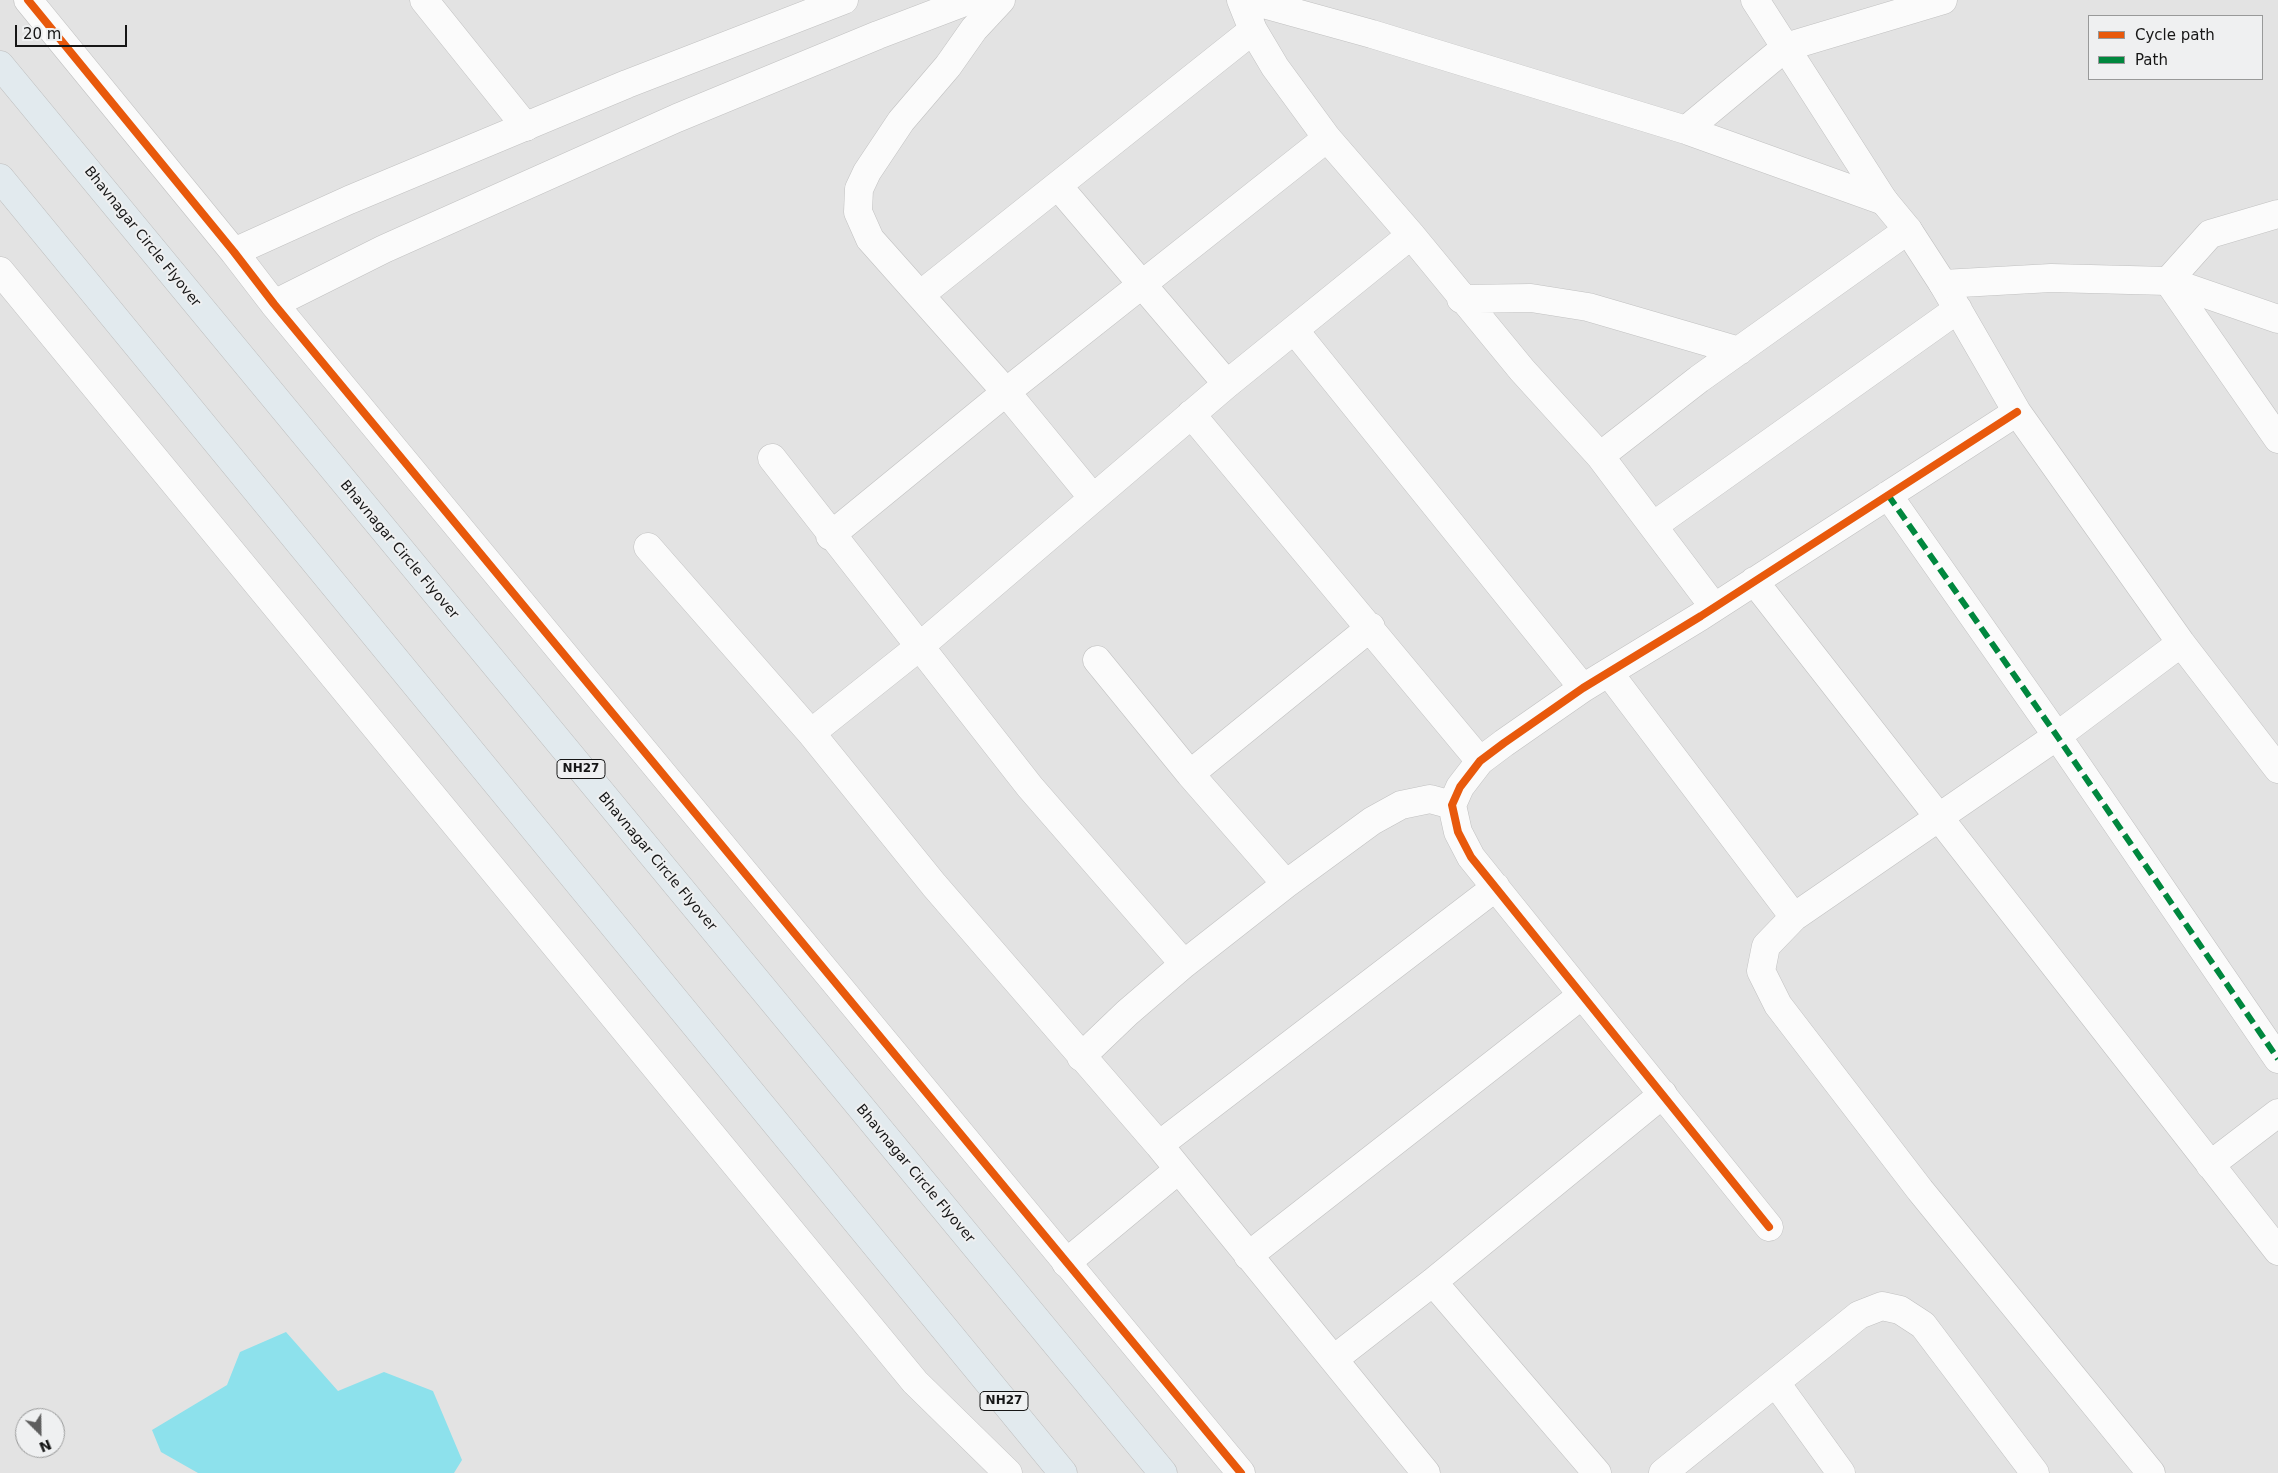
<!DOCTYPE html>
<style>
body{margin:0}
#map{position:relative;width:2278px;height:1473px;overflow:hidden;background:#e3e3e3;font-family:"DejaVu Sans",sans-serif}
canvas{display:block}
.legend{position:absolute;left:2088px;top:15px;width:175px;height:65px;box-sizing:border-box;background:#eff0f1;border:1px solid #989999;margin:0;padding:6px 9px;list-style:none;font-size:15px;color:#161616}
.legend li{display:flex;align-items:center;gap:10px;height:25px}
.legend b{width:25px;border:1px solid #989999}
.north{position:absolute;left:15px;top:1408px;width:50px;height:50px;box-sizing:border-box;background:#eff0f1;border:1px solid #989999;border-radius:50%;rotate:157deg;font-size:14px;font-weight:700;line-height:20px;text-align:center;color:#161616}
.north::after{content:'';display:block;margin:auto;width:18px;height:22px;background:#5e5e5e;clip-path:polygon(50% 0,100% 100%,50% 72%,0 100%)}
.scale{position:absolute;left:15px;top:25px;width:112px;height:22px;box-sizing:border-box;border:2px solid #161616;border-top:0;padding-left:6px;font-size:15px;line-height:18px;white-space:nowrap;color:#161616;-webkit-text-stroke:4px #eff0f1;paint-order:stroke}
</style>
<div id="map">
<canvas width="2278" height="1473"></canvas>
<ul class="legend">
<li><b style="height:6px;background:#e8590c"></b>Cycle path</li>
<li><b style="height:6px;background:#00873e"></b>Path</li>
</ul>
<div class="north">N</div>
<div class="scale">20 m</div>
</div>
<script>
const ctx = document.querySelector('canvas').getContext('2d');
ctx.lineJoin = 'round';
function paint(path, color) { ctx.fillStyle = color; ctx.fill(path, 'evenodd'); }
const toPath = rows => new Path2D(rows.map(r => 'M' + r).join(''));
function stroke(path, color, width, dash) { ctx.strokeStyle = color; ctx.lineWidth = width; ctx.lineCap = dash ? 'butt' : 'round'; ctx.setLineDash(dash || []); ctx.stroke(path); }
function drawText(font, color, halo, rows, align = 'center') {
  ctx.font = font + ' "DejaVu Sans",sans-serif'; ctx.lineWidth = 4; ctx.setLineDash([]); ctx.textBaseline = 'middle'; ctx.strokeStyle = halo; ctx.fillStyle = color; for (const [text, x, y, turn = 0] of rows) {
    ctx.save(); ctx.translate(x, y); ctx.rotate((+turn || 0) * Math.PI / 180); ctx.textAlign = isNaN(turn) ? turn : align; if (halo) ctx.strokeText(text, 0, 0); ctx.fillText(text, 0, 0); ctx.restore();
  }
}
paint(toPath([
 [286,1332,338,1391,384,1372,433,1391,462,1460,454,1473,198,1473,161,1452,152,1430,227,1385,240,1352]
]), '#8de1ec');
const minor = toPath([
 [424,0,526,127],
 [1001,0,974,29,948,66,901,121,867,172,859,189,858,212,870,239,1006,392,1093,498],
 [1241,0,1253,30,1275,67,1327,138,1411,235,1522,370,1600,456,1714,607],
 [1249,0,1372,34,1686,130,1884,201],
 [1686,130,1786,47,1943,0],
 [1058,186,1227,384],
 [2278,214,2210,234,2168,281,2278,439],
 [1943,284,2017,412,2181,643,2278,769],
 [920,295,1253,30],
 [1461,299,1531,298,1588,307,1739,351],
 [1295,331,1583,688],
 [1191,414,1480,761],
 [1600,456,1699,379,1908,230],
 [772,458,1030,787,1184,964],
 [1888,495,2057,736,2278,1059],
 [1653,526,1958,309],
 [830,536,1006,392,1327,138],
 [648,547,811,733,934,885,1159,1145,1426,1473],
 [1754,581,2278,1251],
 [1097,660,1190,774,1286,884],
 [1609,673,1794,917],
 [811,733,919,647,1227,384,1411,235],
 [1190,774,1371,627],
 [1081,1057,1127,1013,1184,964,1286,884,1372,821,1401,805,1430,799,1452,805],
 [1159,1145,1496,887],
 [2210,1165,2278,1113],
 [1769,1227,1471,857,1458,832,1452,805,1460,787,1480,761,1504,743,1583,688,1701,616,2017,412],
 [1248,1256,1582,995],
 [1066,1263,1178,1170],
 [1433,1282,1597,1473],
 [1334,1359,1433,1282,1663,1094],
 [1776,1383,1841,1473],
 [1663,1473,1859,1315,1882,1306,1900,1310,1923,1325,2035,1473],
 [2151,1473,1920,1190,1778,1005,1761,971,1766,946,1794,917,2057,736,2181,643]
]);
const tertiary = toPath([
 [28,0,234,252,274,304,1241,1473],
 [1755,0,1884,201,1908,230,1943,284,2051,278,2168,281,2278,319],
 [234,252,349,200,627,84,844,0],
 [0,271,915,1382,1008,1473],
 [274,304,384,249,677,118,878,35,970,0]
]);
const trunk = toPath([
 [0,65,1163,1473],
 [0,178,1063,1473]
]);
stroke(minor, '#c1c1c1', 29);
stroke(tertiary, '#c1c1c1', 29);
stroke(trunk, '#bdbdbd', 29);
stroke(minor, '#fbfbfb', 28);
stroke(tertiary, '#fbfbfb', 28);
stroke(trunk, '#e2eaee', 28);
stroke(toPath([
 [1888,495,2057,736,2278,1059]
]), '#00873e', 6, [12, 6]);
stroke(toPath([
 [28,0,234,252,274,304,1241,1473],
 [1769,1227,1471,857,1458,832,1452,805,1460,787,1480,761,1504,743,1583,688,1701,616,2017,412]
]), '#e8590c', 8);
for (const [x, y, w] of [
 [581,769,48],
 [1004,1401,48]
]) { const box = new Path2D(); box.roundRect(x - w / 2, y - 9.5, w, 19, 4); ctx.fillStyle = '#eff0f1'; ctx.fill(box); stroke(box, '#161616', 1); }
drawText('bold 12px', '#161616', null, [
 ["NH27",581,769],
 ["NH27",1004,1401]
]);
drawText('14px', '#161616', '#eff0f1', [
 ["Bhavnagar Circle Flyover",142,237,51],
 ["Bhavnagar Circle Flyover",399,550,50],
 ["Bhavnagar Circle Flyover",657,862,50],
 ["Bhavnagar Circle Flyover",915,1174,50]
]);
</script>
